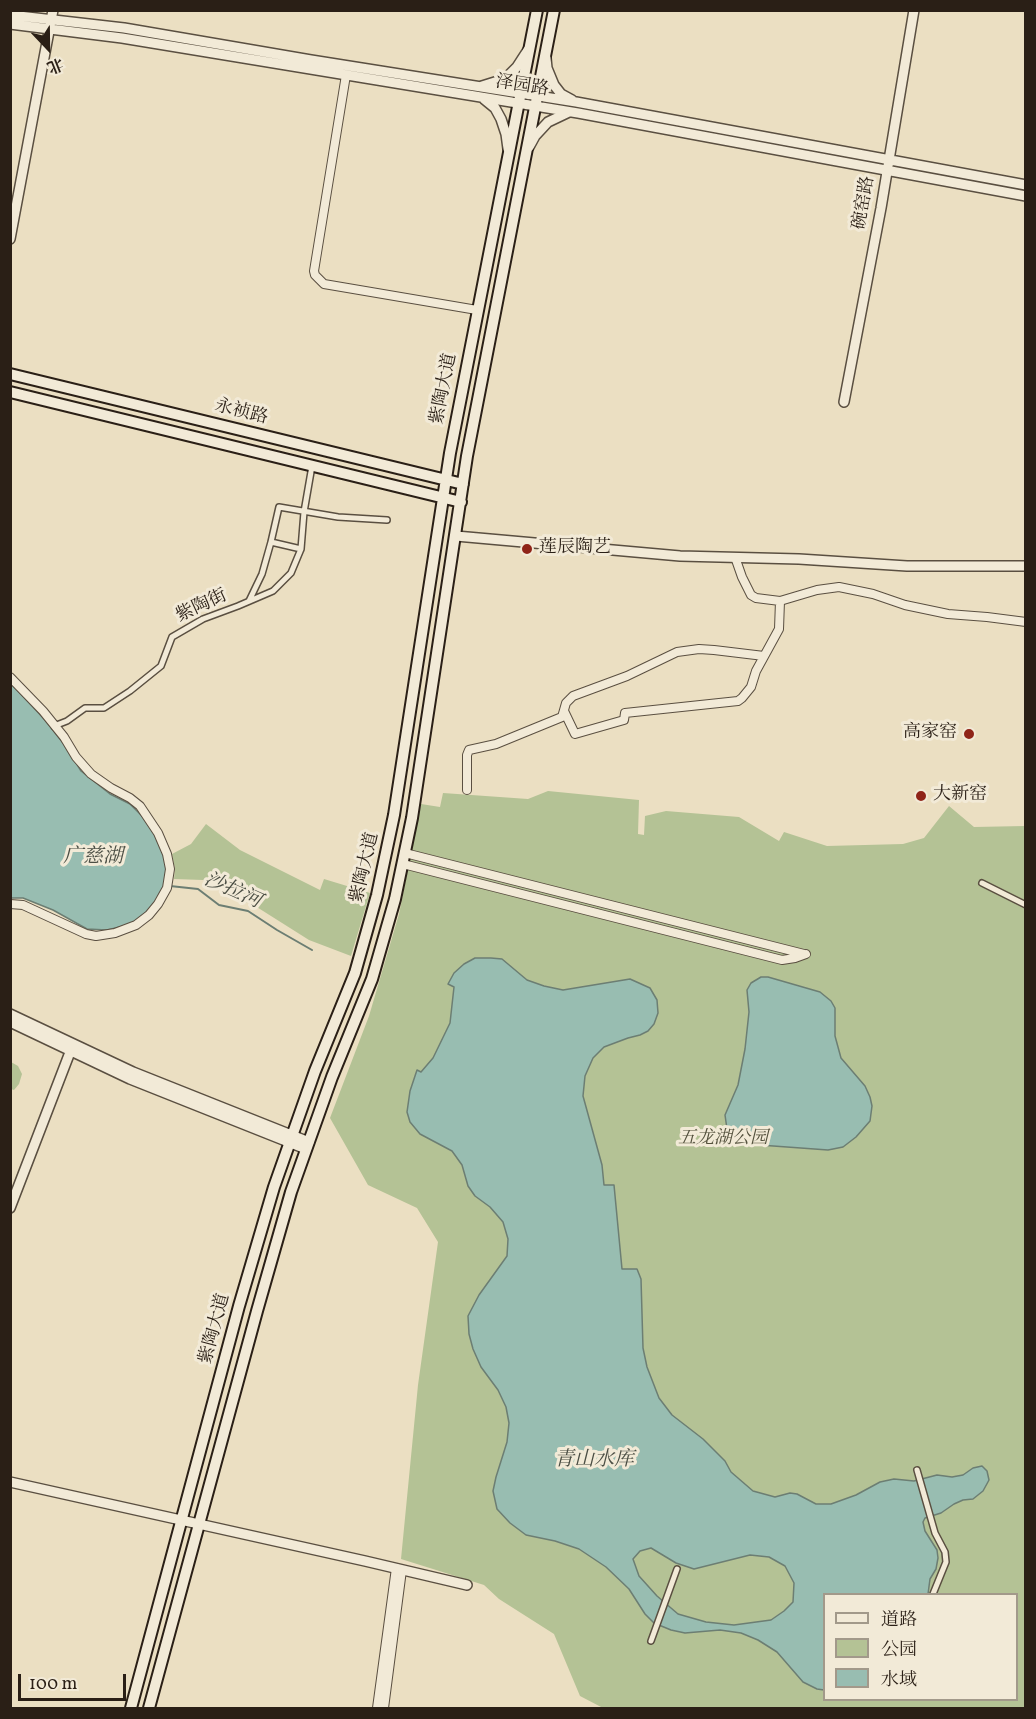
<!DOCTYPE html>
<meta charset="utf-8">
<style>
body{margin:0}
#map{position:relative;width:1036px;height:1719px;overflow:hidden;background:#ebdfc2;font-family:Vollkorn,"Noto Serif SC",serif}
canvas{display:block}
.frame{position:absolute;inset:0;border:12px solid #2a1f16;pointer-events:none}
.legend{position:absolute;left:823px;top:1593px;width:195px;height:108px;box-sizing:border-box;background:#f2ead7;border:2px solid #a2998a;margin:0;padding:8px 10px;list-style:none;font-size:18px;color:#2a1f16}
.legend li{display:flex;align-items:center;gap:12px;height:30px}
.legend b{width:30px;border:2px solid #a2998a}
.north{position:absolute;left:18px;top:18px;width:60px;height:60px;-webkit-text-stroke:4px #f2ead7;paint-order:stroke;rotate:158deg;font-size:16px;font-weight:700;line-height:24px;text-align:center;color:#2a1f16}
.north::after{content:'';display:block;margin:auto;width:21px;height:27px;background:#2a1f16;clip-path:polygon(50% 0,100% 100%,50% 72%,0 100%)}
.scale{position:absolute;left:18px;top:1674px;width:108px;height:27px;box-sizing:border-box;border:3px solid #2a1f16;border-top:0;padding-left:8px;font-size:18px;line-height:21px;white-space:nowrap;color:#2a1f16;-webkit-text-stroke:4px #f2ead7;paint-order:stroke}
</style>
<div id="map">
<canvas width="1036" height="1719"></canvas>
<div class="frame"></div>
<ul class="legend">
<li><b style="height:8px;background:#f2ead7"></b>道路</li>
<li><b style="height:16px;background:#b4c295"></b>公园</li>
<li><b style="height:16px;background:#98bdb1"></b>水域</li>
</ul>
<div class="north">北</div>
<div class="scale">100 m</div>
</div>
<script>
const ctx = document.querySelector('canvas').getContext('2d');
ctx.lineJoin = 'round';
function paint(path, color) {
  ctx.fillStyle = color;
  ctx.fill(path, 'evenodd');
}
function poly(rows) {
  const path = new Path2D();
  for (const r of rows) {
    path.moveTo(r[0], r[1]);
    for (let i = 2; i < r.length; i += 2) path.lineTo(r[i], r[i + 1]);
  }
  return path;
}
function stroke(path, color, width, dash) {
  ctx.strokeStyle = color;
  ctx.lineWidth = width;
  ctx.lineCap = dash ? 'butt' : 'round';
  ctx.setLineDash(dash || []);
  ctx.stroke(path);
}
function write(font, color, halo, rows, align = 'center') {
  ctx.font = font + ' Vollkorn,"Noto Serif SC",serif';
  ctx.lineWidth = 6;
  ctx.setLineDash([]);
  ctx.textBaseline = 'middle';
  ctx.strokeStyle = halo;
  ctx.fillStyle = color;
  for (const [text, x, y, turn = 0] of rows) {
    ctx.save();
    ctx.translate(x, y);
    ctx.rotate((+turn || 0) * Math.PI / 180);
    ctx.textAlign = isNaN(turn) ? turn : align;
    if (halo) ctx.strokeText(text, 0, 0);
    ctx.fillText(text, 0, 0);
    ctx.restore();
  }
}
const green = poly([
 [548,791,639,800,638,834,644,835,645,816,666,811,739,817,779,841,784,832,827,846,903,844,924,838,949,806,974,827,1025,826,1025,1708,603,1708,580,1696,554,1634,499,1599,484,1585,401,1559,418,1385,438,1242,417,1208,368,1185,330,1118,369,1016,399,914,421,804,440,807,443,793,528,799],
 [824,1594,1016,1594,1016,1700,824,1700],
 [206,824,240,850,320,890,324,879,370,893,351,956,309,940,252,904,231,898,214,886,203,880,174,879,175,869,172,854,191,844],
 [11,1062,18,1066,22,1074,19,1084,14,1090,11,1089]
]);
const water = poly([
 [10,682,45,720,67,748,81,771,110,794,130,804,146,820,162,845,170,878,153,909,132,924,107,930,87,929,53,910,23,898,11,898,10,682],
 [475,958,491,958,502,959,527,980,544,986,563,990,630,979,650,988,657,1000,658,1013,654,1024,648,1031,640,1035,628,1038,604,1047,593,1058,585,1076,583,1096,602,1165,604,1185,614,1185,622,1269,637,1269,641,1279,643,1348,647,1367,659,1398,672,1415,703,1439,725,1461,731,1472,753,1491,775,1497,790,1493,797,1494,816,1504,831,1504,856,1495,880,1482,894,1479,914,1481,937,1475,952,1477,963,1475,973,1468,982,1466,987,1471,989,1480,983,1491,973,1499,963,1500,954,1504,941,1513,925,1518,923,1522,925,1531,937,1550,938,1558,936,1569,930,1579,928,1594,824,1594,824,1690,817,1689,803,1682,777,1652,758,1640,741,1633,720,1630,685,1633,671,1630,654,1623,645,1614,629,1589,606,1567,579,1549,555,1541,526,1535,510,1523,497,1509,493,1491,496,1477,507,1442,509,1423,506,1407,498,1390,481,1367,473,1349,469,1334,468,1316,479,1295,507,1256,508,1239,503,1222,490,1207,475,1196,468,1186,462,1165,452,1151,420,1134,410,1122,407,1112,410,1091,417,1070,421,1072,433,1058,450,1023,454,987,448,984,454,973,464,964,475,958],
 [651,1548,676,1563,694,1569,750,1555,769,1557,785,1566,794,1583,793,1602,784,1611,771,1620,734,1625,706,1622,678,1614,657,1596,639,1576,633,1559,640,1551,651,1548],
 [761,977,768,977,820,992,831,1001,835,1008,835,1036,841,1058,865,1086,870,1097,872,1106,870,1121,856,1137,843,1147,828,1150,746,1144,733,1138,727,1129,725,1115,738,1085,745,1049,749,1012,747,990,751,983,761,977]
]);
const stream = poly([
 [170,886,198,889,219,905,248,911,277,930,312,950]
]);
const pedestrian = poly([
 [271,542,279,507,338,517,387,520],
 [249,601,262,574,271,542,301,549],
 [54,726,67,721,85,708,104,708,130,691,161,666,172,637,203,619,238,606,273,591,291,573,301,549,304,512,312,466],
 [982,883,1026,905],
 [917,1470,935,1533,945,1552,946,1562,933,1594],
 [651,1641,677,1569]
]);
const minor = poly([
 [346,75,314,271,315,275,324,284,477,310],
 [780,601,817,590,839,587,873,594,905,605,948,614,987,617,1026,622],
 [10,677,43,711,64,737,76,757,91,774,111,788,130,798,140,806,158,833,167,854,170,869,167,888,158,904,149,915,136,925,115,933,96,936,86,934,23,905,10,904],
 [564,711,575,734,624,720,625,713,738,701,742,698,751,687,756,671,779,629,780,601,756,598,751,595,742,577,735,557],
 [467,790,467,755,469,750,496,744,562,717,566,703,573,696,627,676,677,652,699,649,714,650,764,656],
 [405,853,804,954],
 [403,864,782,960,795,958,806,954],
 [377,1708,396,1568],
 [384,1708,402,1570]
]);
const tertiary = poly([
 [10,15,124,28,311,60,576,102,1026,185],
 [10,24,122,38,578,113,1026,196],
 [546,58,547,68,554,85,561,94,572,100],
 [482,86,498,81,508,76,517,67,528,50],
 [484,99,495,108,501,119,506,134,508,149],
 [529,147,535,136,548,122,569,112],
 [10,239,53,10],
 [844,402,881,208,914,10],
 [456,536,680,556,799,559,907,566,1026,566],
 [10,1014,133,1072,309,1142],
 [10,1022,130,1079,306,1149],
 [10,1208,72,1047],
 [10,1482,365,1561,467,1585]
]);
const secondary = poly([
 [10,374,463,484],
 [10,392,461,502],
 [131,1708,239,1306,274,1187,315,1071,355,973,377,895,394,815,450,453,537,10],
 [149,1708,257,1311,291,1192,332,1077,372,979,395,899,412,818,467,456,554,10]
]);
const markers = [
 [527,549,6,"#8f2418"],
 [969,734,6,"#8f2418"],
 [921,796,6,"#8f2418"]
];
const streetNames = [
 ["泽园路",522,87,9],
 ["碗窑路",865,203,-80],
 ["紫陶大道",445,389,-79],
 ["永祯路",241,413,14],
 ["紫陶街",202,607,-25],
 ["紫陶大道",366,868,-77],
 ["紫陶大道",216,1329,-75]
];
const poiNames = [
 ["莲辰陶艺",539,549],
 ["高家窑",957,734,"right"],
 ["大新窑",933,796]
];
const parkNames = [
 ["五龙湖公园",723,1140]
];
const waterNames = [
 ["广慈湖",93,858],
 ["沙拉河",232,892,24],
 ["青山水库",594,1461]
];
paint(green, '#b4c295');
paint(water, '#98bdb1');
stroke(water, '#6c7e73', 1.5);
stroke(stream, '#6c7e73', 2);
stroke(pedestrian, '#5a4f41', 8);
stroke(minor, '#5a4f41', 10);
stroke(tertiary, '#5a4f41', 12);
stroke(secondary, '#2a1f16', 14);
stroke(pedestrian, '#f2ead7', 5);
stroke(minor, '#f2ead7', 8);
stroke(tertiary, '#f2ead7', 9);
stroke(secondary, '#f2ead7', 10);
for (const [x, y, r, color] of markers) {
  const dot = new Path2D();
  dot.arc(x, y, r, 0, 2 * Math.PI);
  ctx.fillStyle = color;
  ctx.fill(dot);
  stroke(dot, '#f2ead7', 2);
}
write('18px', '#2a1f16', '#f2ead7', streetNames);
write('18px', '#2a1f16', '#f2ead7', poiNames, 'left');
write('italic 18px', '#53503c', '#f2ead7', parkNames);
write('italic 20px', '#4b4e44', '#f2ead7', waterNames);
</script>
